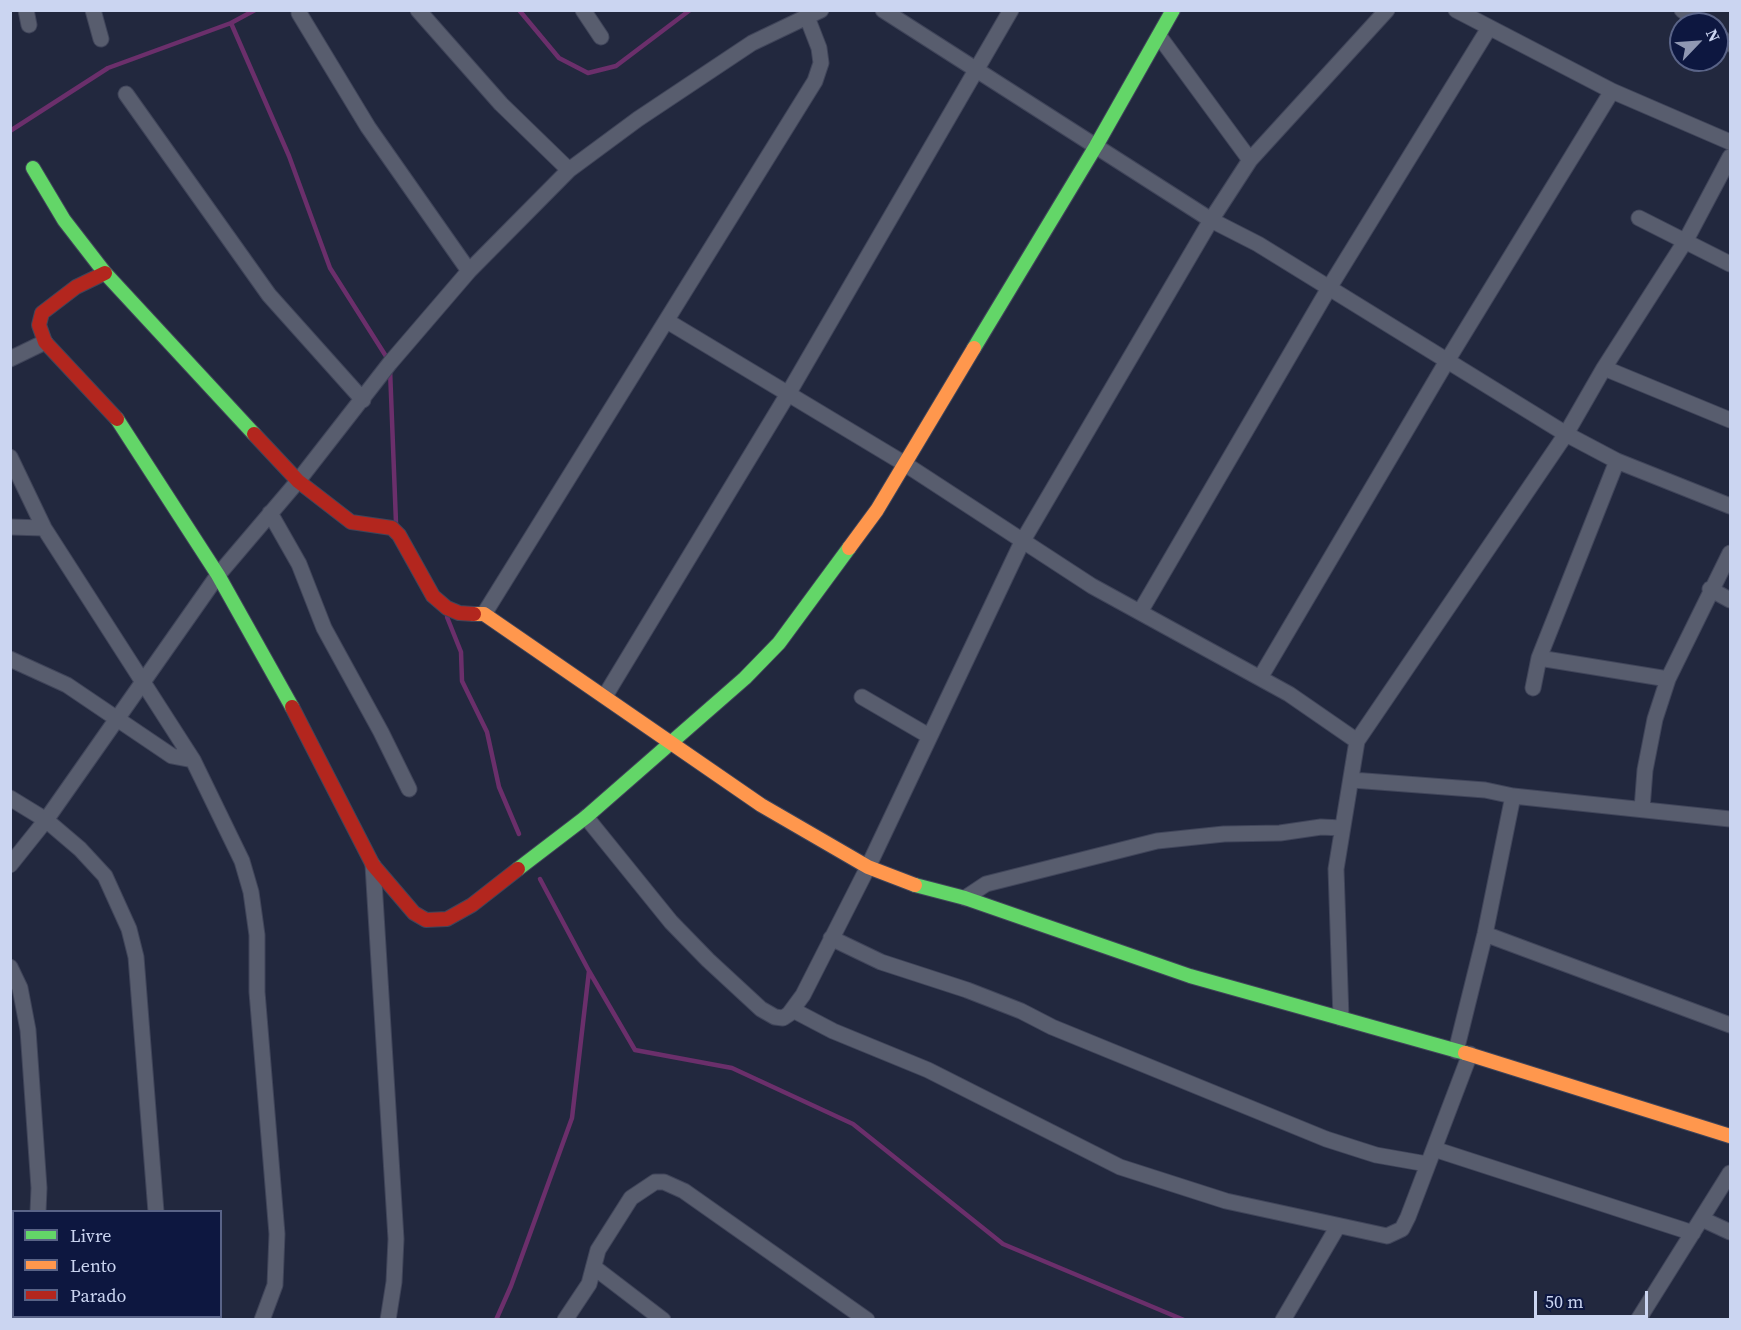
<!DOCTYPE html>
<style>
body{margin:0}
#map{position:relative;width:1741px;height:1330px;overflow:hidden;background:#22283e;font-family:"Source Serif 4",serif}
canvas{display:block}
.frame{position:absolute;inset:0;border:12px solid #cbd5f1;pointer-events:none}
.legend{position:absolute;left:12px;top:1210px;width:210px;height:108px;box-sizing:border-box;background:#0d1740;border:2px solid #596387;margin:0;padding:8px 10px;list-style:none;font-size:18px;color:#cbd5f1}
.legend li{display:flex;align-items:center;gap:12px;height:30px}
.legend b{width:30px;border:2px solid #596387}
.north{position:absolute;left:1669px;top:12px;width:60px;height:60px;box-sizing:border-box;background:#0d1740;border:2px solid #596387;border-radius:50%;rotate:65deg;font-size:16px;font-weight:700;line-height:24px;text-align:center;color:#cbd5f1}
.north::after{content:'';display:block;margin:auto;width:21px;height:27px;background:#9098b2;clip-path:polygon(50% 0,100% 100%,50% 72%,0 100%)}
.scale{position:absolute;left:1534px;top:1291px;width:114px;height:27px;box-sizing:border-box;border:3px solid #cbd5f1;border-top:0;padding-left:8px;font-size:18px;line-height:21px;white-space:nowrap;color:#cbd5f1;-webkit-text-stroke:4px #0d1740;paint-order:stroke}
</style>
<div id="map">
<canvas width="1741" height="1330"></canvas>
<div class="frame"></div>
<ul class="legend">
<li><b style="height:8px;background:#63d668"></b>Livre</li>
<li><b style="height:8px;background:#ff974d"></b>Lento</li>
<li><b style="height:8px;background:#b3261e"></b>Parado</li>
</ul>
<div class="north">N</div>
<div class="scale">50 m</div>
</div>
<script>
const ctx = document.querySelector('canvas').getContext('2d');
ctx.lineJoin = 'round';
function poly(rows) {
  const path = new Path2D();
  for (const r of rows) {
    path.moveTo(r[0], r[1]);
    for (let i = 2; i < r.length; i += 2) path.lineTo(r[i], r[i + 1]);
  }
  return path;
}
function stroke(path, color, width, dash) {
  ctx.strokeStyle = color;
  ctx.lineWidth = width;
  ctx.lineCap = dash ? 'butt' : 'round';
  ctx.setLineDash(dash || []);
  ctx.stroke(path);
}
const stream = poly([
 [255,10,231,23,289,156,330,268,389,361],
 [519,10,559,58,588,73,616,66,690,10],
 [10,131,108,68,231,23],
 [390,369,396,523],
 [447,617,461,652,462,681,487,732,499,787,519,834],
 [589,971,635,1050,732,1068,853,1124,1003,1244,1184,1320],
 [496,1320,511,1286,572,1118,589,971,540,879]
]);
const street = poly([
 [26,10,29,25],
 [93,10,101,39],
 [418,10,501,104,569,170],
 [583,10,601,37],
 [883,10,1211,220,1258,244,1566,434,1617,461,1730,506],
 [1456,10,1612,91,1730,142],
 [1682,10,1701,24],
 [299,13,368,127,469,271],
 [1717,35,1730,44],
 [1159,36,1250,160],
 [126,94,269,295,363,400],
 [1639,218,1730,264],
 [667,321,905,464,1092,586,1289,694,1357,741],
 [10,359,45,342],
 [1604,368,1730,420],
 [10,457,44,528,193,760,242,861,251,892,257,935,257,992,277,1234,275,1285,262,1320],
 [270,513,299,564,324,628,381,732,409,789],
 [10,527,44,528],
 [1710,589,1730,600],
 [1140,612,1329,288,1489,28],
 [484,614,815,81,821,63,819,48,807,17],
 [1539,658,1668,679],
 [10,659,67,685,172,756,193,760],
 [1260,678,1447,361,1612,91],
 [1533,688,1539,658,1617,461],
 [605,696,788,394,1011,10],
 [862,697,929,736],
 [1352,780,1485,790,1513,796,1730,819],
 [10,798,46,820,80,849,105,876,129,929,136,957,156,1212],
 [1642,809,1645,770,1655,719,1668,679,1730,553],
 [586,817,671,922,708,960,761,1009,775,1017,783,1018,789,1014,803,995,868,867,1022,542,1211,220,1250,160,1387,10],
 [10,865,46,820,218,575,298,481,390,363,469,271,569,170,638,119,752,43,821,10],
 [373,865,396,1239,394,1282,388,1320],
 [965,898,986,884,1157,841,1224,834,1280,833,1321,827,1342,828],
 [1485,934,1730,1025],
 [831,938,881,962,967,990,1021,1011,1052,1027,1326,1139,1376,1155,1427,1164],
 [10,967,20,988,28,1030,39,1188,38,1212],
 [793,1010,833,1031,928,1070,1120,1167,1226,1201,1387,1236,1402,1229,1408,1217,1470,1054],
 [1341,1018,1336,869,1357,741,1566,434,1604,368,1686,240,1730,157],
 [1456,1051,1485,934,1513,796],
 [1434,1149,1693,1233],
 [1702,1219,1730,1232],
 [10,1266,14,1262],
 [595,1268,663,1320],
 [119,1320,121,1316],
 [565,1320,589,1284,598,1250,631,1198,655,1182,664,1182,684,1191,867,1320],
 [1283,1320,1338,1226],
 [1638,1320,1730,1173]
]);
const fast = poly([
 [33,168,64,220,105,273,254,434],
 [974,348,1096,146,1173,10],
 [117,419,218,575,292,707],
 [518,869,586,817,745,678,779,643,849,548],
 [915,885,965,898,1190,976,1465,1053]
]);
const slow = poly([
 [849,548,877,510,974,348],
 [474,614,484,614,761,805,868,867,915,885],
 [1465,1053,1730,1136]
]);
const jam = poly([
 [105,273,76,287,42,313,39,325,45,342,117,419],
 [254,434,298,481,351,522,392,528,399,535,433,596,447,608,459,613,474,614],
 [292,707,373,865,414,913,426,920,447,919,472,905,518,869]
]);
stroke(stream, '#6b2f6b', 4.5);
stroke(street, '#40455a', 17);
stroke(fast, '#40455a', 16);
stroke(slow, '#40455a', 16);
stroke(jam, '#40455a', 16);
stroke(street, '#585d6e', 15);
stroke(fast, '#63d668', 14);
stroke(slow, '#ff974d', 14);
stroke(jam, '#b3261e', 14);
</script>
